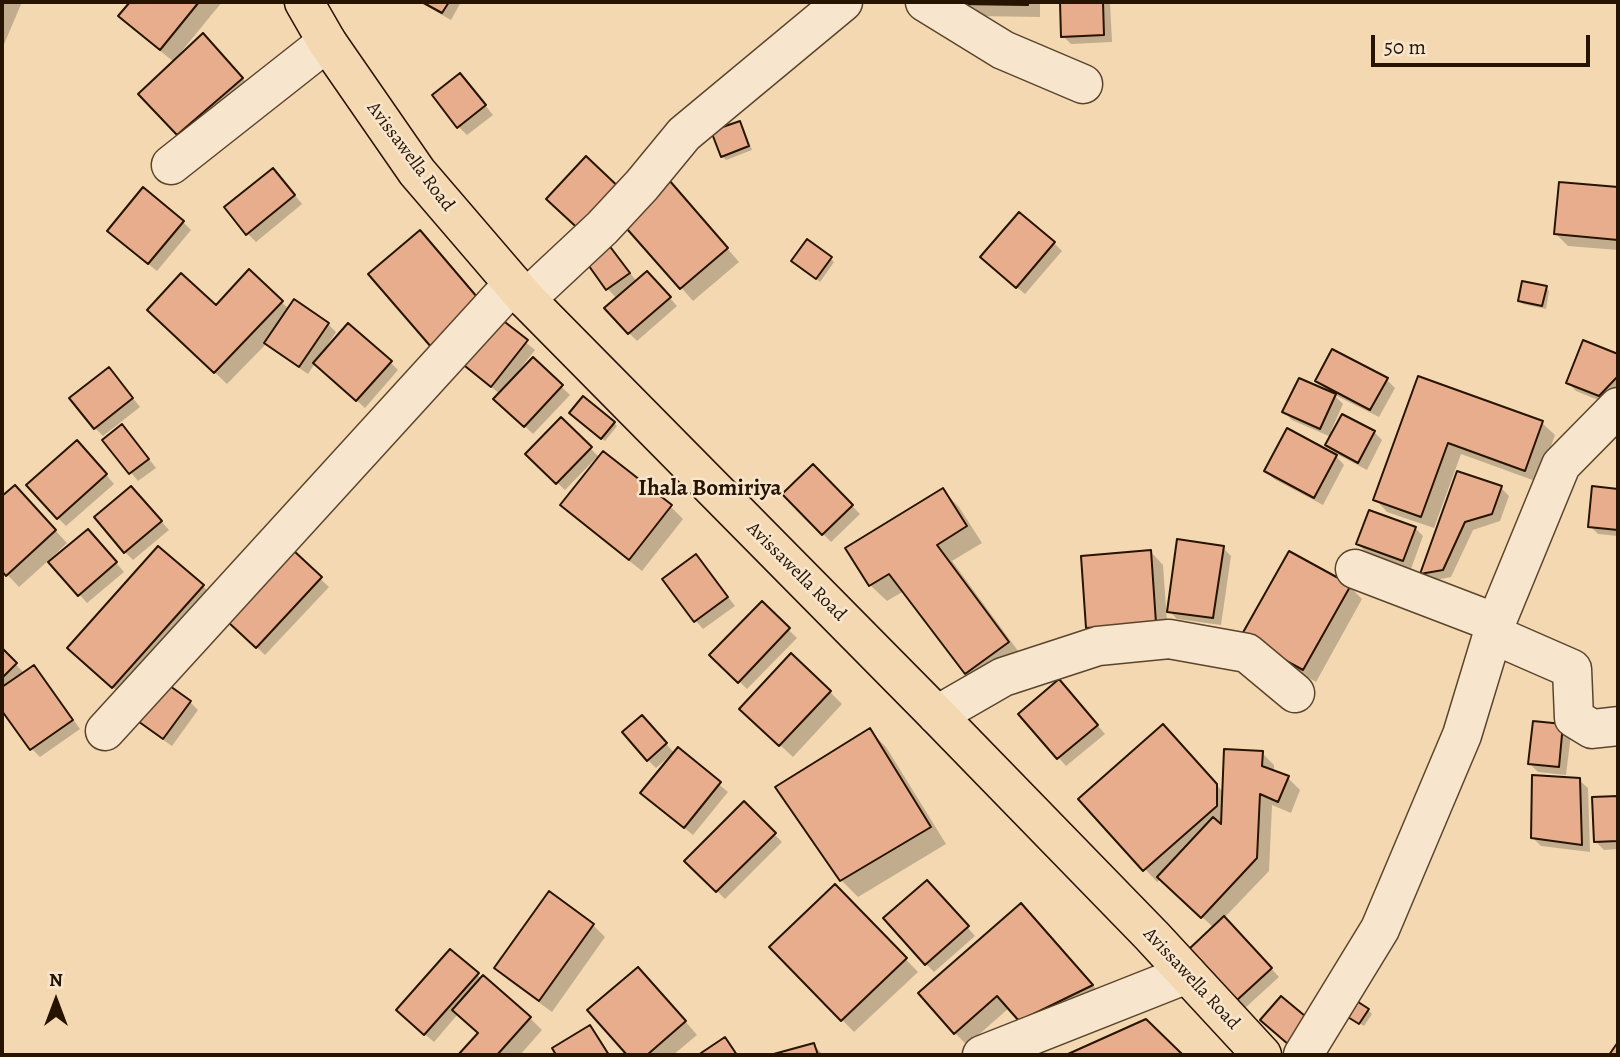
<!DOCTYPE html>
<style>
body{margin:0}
#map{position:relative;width:1620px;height:1057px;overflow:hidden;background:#f3d8b2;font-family:Alegreya,serif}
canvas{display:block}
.frame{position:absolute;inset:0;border:4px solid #271400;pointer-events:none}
.north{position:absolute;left:21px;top:966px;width:70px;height:70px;-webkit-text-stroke:5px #f7e6cd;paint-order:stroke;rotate:0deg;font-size:19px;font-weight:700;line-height:28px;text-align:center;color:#271400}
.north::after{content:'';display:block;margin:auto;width:24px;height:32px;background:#271400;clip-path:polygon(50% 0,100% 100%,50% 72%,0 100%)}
.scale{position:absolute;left:1371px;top:35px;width:219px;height:32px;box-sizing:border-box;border:4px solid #271400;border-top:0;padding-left:9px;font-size:21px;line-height:24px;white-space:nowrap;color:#271400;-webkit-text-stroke:5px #f7e6cd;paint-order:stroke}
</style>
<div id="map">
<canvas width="1620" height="1057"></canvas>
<div class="frame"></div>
<div class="north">N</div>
<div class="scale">50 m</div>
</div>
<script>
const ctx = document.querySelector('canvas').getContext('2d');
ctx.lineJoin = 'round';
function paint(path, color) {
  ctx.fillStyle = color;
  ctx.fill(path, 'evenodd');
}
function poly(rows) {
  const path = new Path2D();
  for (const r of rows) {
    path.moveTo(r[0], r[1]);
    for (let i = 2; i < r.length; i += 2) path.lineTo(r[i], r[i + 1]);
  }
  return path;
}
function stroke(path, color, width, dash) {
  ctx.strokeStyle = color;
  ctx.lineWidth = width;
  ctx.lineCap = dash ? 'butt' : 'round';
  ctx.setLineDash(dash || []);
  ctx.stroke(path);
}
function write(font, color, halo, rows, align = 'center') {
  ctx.font = font + ' Alegreya,serif';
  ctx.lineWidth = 5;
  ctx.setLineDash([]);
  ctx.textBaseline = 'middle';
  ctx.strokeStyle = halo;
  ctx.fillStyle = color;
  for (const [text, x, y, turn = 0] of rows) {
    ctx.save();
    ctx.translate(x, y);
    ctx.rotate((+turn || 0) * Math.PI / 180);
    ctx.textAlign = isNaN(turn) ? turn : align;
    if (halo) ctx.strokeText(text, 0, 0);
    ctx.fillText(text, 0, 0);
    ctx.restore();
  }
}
const shadow = poly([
 [2,2,22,2,2,49],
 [132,2,222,2,177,57,178,59,216,48,254,91,190,146,178,134,174,62,133,29,121,16],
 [419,2,461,2,451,20],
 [961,2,1040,2,1040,17,973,16],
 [1062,2,1110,2,1112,42,1071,44,1063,36],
 [468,84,493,115,467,135,459,127],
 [740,123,743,126,752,150,726,160,722,156],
 [281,178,302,204,256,242,248,234],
 [1560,184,1618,189,1618,250,1568,246,1556,234],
 [681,195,739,262,693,301,623,221],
 [183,222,191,230,157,271,117,239],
 [1054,243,1062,251,1025,294,990,265],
 [610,246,637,282,655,281,677,306,637,341,629,333,617,299,608,289,586,259],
 [831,259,834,262,820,282,797,264],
 [249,272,289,309,328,324,336,332,326,347,328,348,390,362,398,370,365,408,315,363,308,374,274,351,267,343,227,384,162,322,216,307],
 [1546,288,1549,291,1546,309,1523,304,1520,301],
 [492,315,535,350,516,374,518,376,533,360,570,395,533,434,496,399,500,394,465,366],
 [1584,342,1618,356,1618,392,1608,404,1576,391,1568,383],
 [117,378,140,407,103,436,95,428],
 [1419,378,1542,423,1555,435,1538,482,1461,454,1434,528,1387,512,1375,499],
 [1386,379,1395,388,1379,417,1333,394,1343,404,1331,431,1334,432,1374,432,1382,440,1367,470,1335,453,1327,445,1331,437,1292,420,1284,412,1330,394,1318,381],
 [575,417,614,423,617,426,605,441],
 [561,419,600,458,604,454,671,507,683,519,642,571,575,518,562,505,598,460,596,458,565,490,527,454],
 [130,435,156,468,138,481,104,440],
 [85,450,114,484,66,526,58,518],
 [1336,456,1344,465,1323,505,1274,479,1266,471],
 [813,466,860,514,831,542,784,494],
 [1458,473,1501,488,1509,496,1500,521,1473,530,1451,577,1430,581,1422,574],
 [15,487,67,543,49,560,51,562,96,539,124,572,87,603,49,560,19,587,2,569,2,499],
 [1594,488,1618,491,1618,536,1598,534,1590,526],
 [943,491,959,507,982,543,952,561,1024,659,982,689,966,673,904,591,887,601,870,585],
 [139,496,169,530,133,560,125,552],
 [1415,528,1423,536,1411,569,1366,552,1358,544],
 [1223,548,1231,556,1221,625,1177,619,1169,611],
 [1151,552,1163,565,1168,635,1100,640,1088,628],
 [294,554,329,587,265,655,230,622],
 [696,557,704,565,735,606,703,629,695,620],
 [203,586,215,599,126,699,82,660],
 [1350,587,1362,599,1316,682,1256,648],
 [762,604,797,638,747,689,712,655],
 [2,650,24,673,33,667,42,675,80,729,40,757,32,749,2,708],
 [1067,690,1105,734,1066,766,1020,714],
 [830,692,842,704,793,757,754,721],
 [190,702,198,710,172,746,138,722],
 [1534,723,1571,734,1566,775,1538,772,1530,764],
 [650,725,675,754,678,750,728,792,693,835,651,801,674,755,672,754,656,768,648,760],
 [870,731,886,747,946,844,858,897,841,880,777,788],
 [1175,739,1224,793,1262,753,1274,765,1274,772,1288,778,1300,790,1291,813,1272,805,1269,871,1224,918,1279,977,1245,1008,1191,950,1214,928,1161,879,1157,882,1081,799],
 [1579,780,1588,788,1590,852,1541,846,1532,837],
 [1618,797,1618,849,1604,850,1595,841,1593,798],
 [744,804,782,842,725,899,687,861],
 [835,886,918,972,854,1032,771,947],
 [935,890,975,936,934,972,926,964],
 [1034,918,1104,998,1033,1033,1009,1008,967,1045,955,1033],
 [593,925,605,937,552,1012,508,980,496,968],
 [477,975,530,1018,542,1030,520,1055,461,1055,480,1034,458,1014,434,1042,406,1018],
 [651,981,697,1035,673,1055,629,1055,590,1010],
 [1368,1010,1372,1014,1364,1026,1348,1017],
 [1146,1021,1181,1055,1070,1055],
 [590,1027,598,1036,610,1055,558,1055,555,1049],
 [814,1045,823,1055,777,1055]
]);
const building = poly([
 [130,2,199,2,160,50,118,16,130,2],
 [422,2,449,2,442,13,422,2],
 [959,2,1028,2,1028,5,959,4,959,2],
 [1060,2,1103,2,1104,35,1061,37,1060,2],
 [203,33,243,78,177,135,138,94,203,33],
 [460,73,486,105,457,128,432,95,460,73],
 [740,121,749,146,721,157,711,131,740,121],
 [586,156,625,193,585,235,546,199,586,156],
 [273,168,295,195,246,235,224,207,273,168],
 [669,180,728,248,680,289,620,221,669,180],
 [1559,182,1618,187,1618,240,1554,234,1559,182],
 [143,187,184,221,148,264,107,231,143,187],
 [1019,212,1055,242,1016,288,980,257,1019,212],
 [420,230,483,304,432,348,368,274,420,230],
 [602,236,630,273,606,290,584,259,602,236],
 [807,239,832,257,816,279,791,261,807,239],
 [249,269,283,301,214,373,147,310,181,273,216,305,249,269],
 [647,271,671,297,628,334,604,308,647,271],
 [1522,281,1547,286,1542,306,1518,301,1522,281],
 [294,299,329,323,299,367,264,343,294,299],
 [492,312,528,340,491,387,455,358,492,312],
 [348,323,392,361,356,401,313,363,348,323],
 [1583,340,1618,354,1618,376,1599,396,1566,383,1583,340],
 [1332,349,1388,378,1370,410,1315,381,1332,349],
 [533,357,563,385,524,427,493,399,533,357],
 [109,367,133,398,94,429,69,398,109,367],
 [1418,376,1543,421,1525,471,1448,443,1421,517,1373,500,1418,376],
 [1299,378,1336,394,1320,429,1282,412,1299,378],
 [583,396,615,422,601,439,569,413,583,396],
 [1342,414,1375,431,1358,463,1325,445,1342,414],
 [561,417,592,447,556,484,525,454,561,417],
 [122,424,149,459,129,474,102,440,122,424],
 [1287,428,1337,455,1314,498,1264,471,1287,428],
 [77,440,107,474,57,519,26,485,77,440],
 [603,451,672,505,629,560,560,505,603,451],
 [813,464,853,505,822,535,782,494,813,464],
 [1457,471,1502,486,1492,514,1465,522,1443,570,1420,574,1457,471],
 [15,485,56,530,6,576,2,571,2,496,15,485],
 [131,486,162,521,124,553,94,517,131,486],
 [1592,486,1618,489,1618,530,1588,527,1592,486],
 [943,488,967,526,937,545,1009,642,965,674,889,574,869,586,845,548,943,488],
 [1369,510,1416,527,1403,561,1356,544,1369,510],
 [88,529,117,562,78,596,48,562,88,529],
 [1177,539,1224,546,1213,618,1167,612,1177,539],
 [158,546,204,585,112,688,67,648,158,546],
 [1151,550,1156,623,1086,628,1081,556,1151,550],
 [294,551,322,577,256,648,228,622,294,551],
 [1289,551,1351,585,1303,670,1241,636,1289,551],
 [696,554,728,597,694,622,662,579,696,554],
 [762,601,790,628,738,683,709,655,762,601],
 [2,648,17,663,2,678,2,648],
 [791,653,831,691,779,746,739,709,791,653],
 [34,665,73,720,30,750,2,711,2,687,34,665],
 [156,676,191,701,163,739,128,714,156,676],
 [1059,679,1098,725,1057,759,1018,714,1059,679],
 [642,715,667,743,647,761,622,732,642,715],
 [1533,721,1563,724,1559,767,1528,764,1533,721],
 [1163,724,1217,784,1217,806,1143,871,1078,799,1163,724],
 [870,728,931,827,840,881,775,787,870,728],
 [678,747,721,782,684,828,640,793,678,747],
 [1224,749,1263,751,1262,766,1289,776,1278,802,1260,794,1257,858,1201,918,1157,877,1213,817,1221,824,1224,749],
 [1532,775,1580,778,1582,845,1531,838,1532,775],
 [1618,796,1618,841,1594,842,1592,797,1618,796],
 [744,801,776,833,716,892,684,861,744,801],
 [927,880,969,926,925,965,883,918,927,880],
 [835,884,907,958,841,1021,769,947,835,884],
 [549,891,594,924,539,1001,494,968,549,891],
 [1021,903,1093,985,1019,1021,997,996,954,1034,918,993,1021,903],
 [1224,916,1272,968,1236,1001,1188,950,1224,916],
 [450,949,479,973,424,1035,396,1010,450,949],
 [638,967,686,1021,647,1055,627,1055,587,1010,638,967],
 [483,975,531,1017,497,1055,458,1055,478,1033,452,1010,483,975],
 [1281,996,1317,1026,1296,1051,1260,1020,1281,996],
 [1352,998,1369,1009,1359,1024,1343,1014,1352,998],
 [1146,1019,1183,1055,1068,1054,1146,1019],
 [590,1025,609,1055,556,1055,552,1048,590,1025],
 [725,1037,737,1055,698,1055,725,1037],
 [1618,1042,1618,1055,1609,1055,1618,1042],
 [814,1043,818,1055,770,1055,814,1043]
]);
const minor = poly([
 [925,2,1003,50,1083,84],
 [171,165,327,42],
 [526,299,602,228,642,185,684,134,843,2],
 [1355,569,1496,623],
 [1492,634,1572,669,1574,718,1592,729,1618,726],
 [937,715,1003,677,1098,646,1169,639,1247,653,1295,693],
 [105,731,513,284],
 [982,1055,1187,974],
 [1303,1055,1380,929,1462,735,1496,623,1561,465,1618,407]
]);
const major = poly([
 [304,2,327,42,417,172,526,299,937,715,1152,936,1262,1055]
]);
const streetNames = [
 ["Avissawella Road",410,157,53],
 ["Avissawella Road",796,572,45],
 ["Avissawella Road",1191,979,47]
];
const quarterNames = [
 ["Ihala Bomiriya",710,489]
];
paint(shadow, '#0003');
paint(building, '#e8ad8d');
stroke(building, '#271400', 2);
stroke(minor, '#5a452c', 41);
stroke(major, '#271400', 41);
stroke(minor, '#f7e6cd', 38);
stroke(major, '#f3d8b2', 38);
write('19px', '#271400', '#f7e6cd', streetNames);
write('bold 23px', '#271400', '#f7e6cd', quarterNames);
</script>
